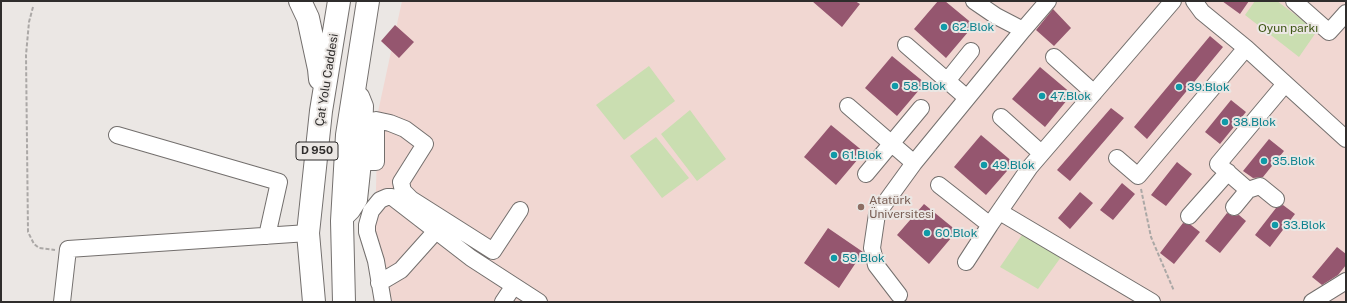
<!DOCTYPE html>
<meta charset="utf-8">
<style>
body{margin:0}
#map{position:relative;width:1347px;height:303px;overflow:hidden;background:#ebe7e4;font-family:"Public Sans",sans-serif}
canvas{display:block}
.frame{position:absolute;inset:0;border:2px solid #2f2d2c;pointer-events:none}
</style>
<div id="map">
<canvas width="1347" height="303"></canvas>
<div class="frame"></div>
</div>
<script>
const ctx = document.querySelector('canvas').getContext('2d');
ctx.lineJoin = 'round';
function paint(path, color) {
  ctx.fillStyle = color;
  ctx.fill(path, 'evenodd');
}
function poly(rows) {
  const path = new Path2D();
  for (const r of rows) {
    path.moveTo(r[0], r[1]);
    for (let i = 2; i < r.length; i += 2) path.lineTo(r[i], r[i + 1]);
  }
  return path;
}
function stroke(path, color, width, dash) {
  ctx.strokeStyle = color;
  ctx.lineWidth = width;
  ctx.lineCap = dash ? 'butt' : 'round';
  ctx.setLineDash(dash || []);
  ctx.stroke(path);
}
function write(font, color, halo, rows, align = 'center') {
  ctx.font = font + ' "Public Sans",sans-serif';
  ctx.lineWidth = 4;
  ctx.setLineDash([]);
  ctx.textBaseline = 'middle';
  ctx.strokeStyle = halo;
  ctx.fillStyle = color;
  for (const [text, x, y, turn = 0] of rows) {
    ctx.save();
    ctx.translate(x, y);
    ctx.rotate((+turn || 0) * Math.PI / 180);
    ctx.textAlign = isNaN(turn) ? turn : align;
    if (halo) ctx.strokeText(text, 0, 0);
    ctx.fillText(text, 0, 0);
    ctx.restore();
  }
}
const education = poly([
 [402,1,1346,1,1346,302,373,302,378,112]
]);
const green = poly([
 [1255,1,1277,1,1317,31,1299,57,1245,15],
 [649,66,675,101,624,140,596,105],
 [690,110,726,159,697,181,661,134],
 [656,137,689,178,662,198,630,156],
 [1024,232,1061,257,1038,289,1000,267]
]);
const building = poly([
 [812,1,855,1,860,4,842,27],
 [938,1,945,1,974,25,946,58,914,29],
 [1222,1,1249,1,1240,14],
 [1053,9,1071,28,1054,46,1036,30],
 [395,25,414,42,399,58,381,41],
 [1210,36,1223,47,1147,139,1134,127],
 [892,56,925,83,897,116,865,88],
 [1040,67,1072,94,1045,127,1012,99],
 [1231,100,1246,112,1220,144,1205,132],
 [1111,108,1124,118,1070,181,1057,170],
 [831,125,864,152,836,185,804,157],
 [981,135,1014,163,986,195,954,167],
 [1269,139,1284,151,1263,177,1253,178,1243,171],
 [1177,162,1192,174,1166,206,1151,195],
 [1122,183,1135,194,1113,220,1100,210],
 [1080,192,1093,203,1070,229,1058,218],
 [924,204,957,231,929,264,897,235],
 [1283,205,1295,214,1270,247,1255,235,1276,208],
 [1227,213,1233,216,1239,215,1246,221,1220,253,1205,241],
 [1183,223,1191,225,1200,232,1174,264,1160,253],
 [828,228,863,252,839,288,804,263],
 [1337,247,1346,254,1346,265,1338,275,1322,285,1312,277]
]);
const path = poly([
 [33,7,29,22,26,55,28,232,34,244,39,248,55,250],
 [1141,189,1151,237,1174,291]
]);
const minor = poly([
 [974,1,996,16,1023,30,1048,1],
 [1194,1,1202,12,1246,48,1346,139],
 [1294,1,1329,32,1346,13],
 [906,45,967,98],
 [1054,57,1094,93],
 [947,81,971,51],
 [848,106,914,163],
 [1001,117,1041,153],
 [117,135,279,182,267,236],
 [1117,158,1138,176,1246,48],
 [363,162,376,162,376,120,390,123,405,129,425,144,401,182,403,191,411,199,493,251,520,210],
 [866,174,921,108],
 [939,185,990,225,1030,167,1173,1],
 [1276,199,1260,186,1248,190,1218,164,1285,84],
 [1234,207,1248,190],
 [1000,212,1152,302],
 [1189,216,1228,172],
 [342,221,352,211,359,200,363,162,365,106,361,96,354,90],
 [966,262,990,225],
 [379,283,401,270,435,232],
 [899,295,876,265,872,248,877,214,914,163,1023,30],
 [62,302,68,249,308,233],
 [383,302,376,261,367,232,367,225,371,211,380,200,387,197,392,197,471,258,539,302],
 [503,302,513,287],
 [1312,302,1346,281]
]);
const highway = poly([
 [300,1,308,18,319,69,320,79],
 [314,302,308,233,321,111,339,1],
 [344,302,342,221,347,135,368,1]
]);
const markers = [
 [944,27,4,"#0f9aa8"],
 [895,86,4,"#0f9aa8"],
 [1179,87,4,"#0f9aa8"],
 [1042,96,4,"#0f9aa8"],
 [1225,122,4,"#0f9aa8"],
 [834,155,4,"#0f9aa8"],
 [1264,161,4,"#0f9aa8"],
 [984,165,4,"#0f9aa8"],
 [861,207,4,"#8d6e63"],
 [1275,225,4,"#0f9aa8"],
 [927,233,4,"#0f9aa8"],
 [834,258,4,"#0f9aa8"]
];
const shields = [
 [317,151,42]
];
const shieldNames = [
 ["D 950",317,151]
];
const cultureNames = [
 ["62.Blok",952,27],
 ["58.Blok",903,86],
 ["39.Blok",1187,87],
 ["47.Blok",1050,96],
 ["38.Blok",1233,122],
 ["61.Blok",842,155],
 ["35.Blok",1272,161],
 ["49.Blok",992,165],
 ["33.Blok",1283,225],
 ["60.Blok",935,233],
 ["59.Blok",842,258]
];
const parkNames = [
 ["Oyun parkı",1288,28]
];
const streetNames = [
 ["Çat Yolu Caddesi",327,80,-81]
];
const educationNames = [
 ["Atatürk",869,200],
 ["Üniversitesi",869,214]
];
paint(education, '#f1d7d2');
paint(green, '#cadeb1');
paint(building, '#95566f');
stroke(minor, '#736f6d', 18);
stroke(highway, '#736f6d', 24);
stroke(path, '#aba8a6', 2, [4, 2]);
stroke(minor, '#fff', 16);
stroke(highway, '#fff', 22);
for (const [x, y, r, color] of markers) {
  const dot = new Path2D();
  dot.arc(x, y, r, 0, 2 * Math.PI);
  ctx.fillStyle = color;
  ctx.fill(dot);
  stroke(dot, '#ebe7e4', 1.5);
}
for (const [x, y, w] of shields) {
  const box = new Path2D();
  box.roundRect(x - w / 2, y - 9, w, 18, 3);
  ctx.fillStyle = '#ebe7e4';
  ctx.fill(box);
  stroke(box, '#2f2d2c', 1);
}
write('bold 11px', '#2f2d2c', null, shieldNames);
write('12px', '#0d838f', '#ebe7e4', cultureNames, 'left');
write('12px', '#3e5614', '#ebe7e4', parkNames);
write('12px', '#2f2d2c', '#ebe7e4', streetNames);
write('12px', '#785e54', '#ebe7e4', educationNames, 'left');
</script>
